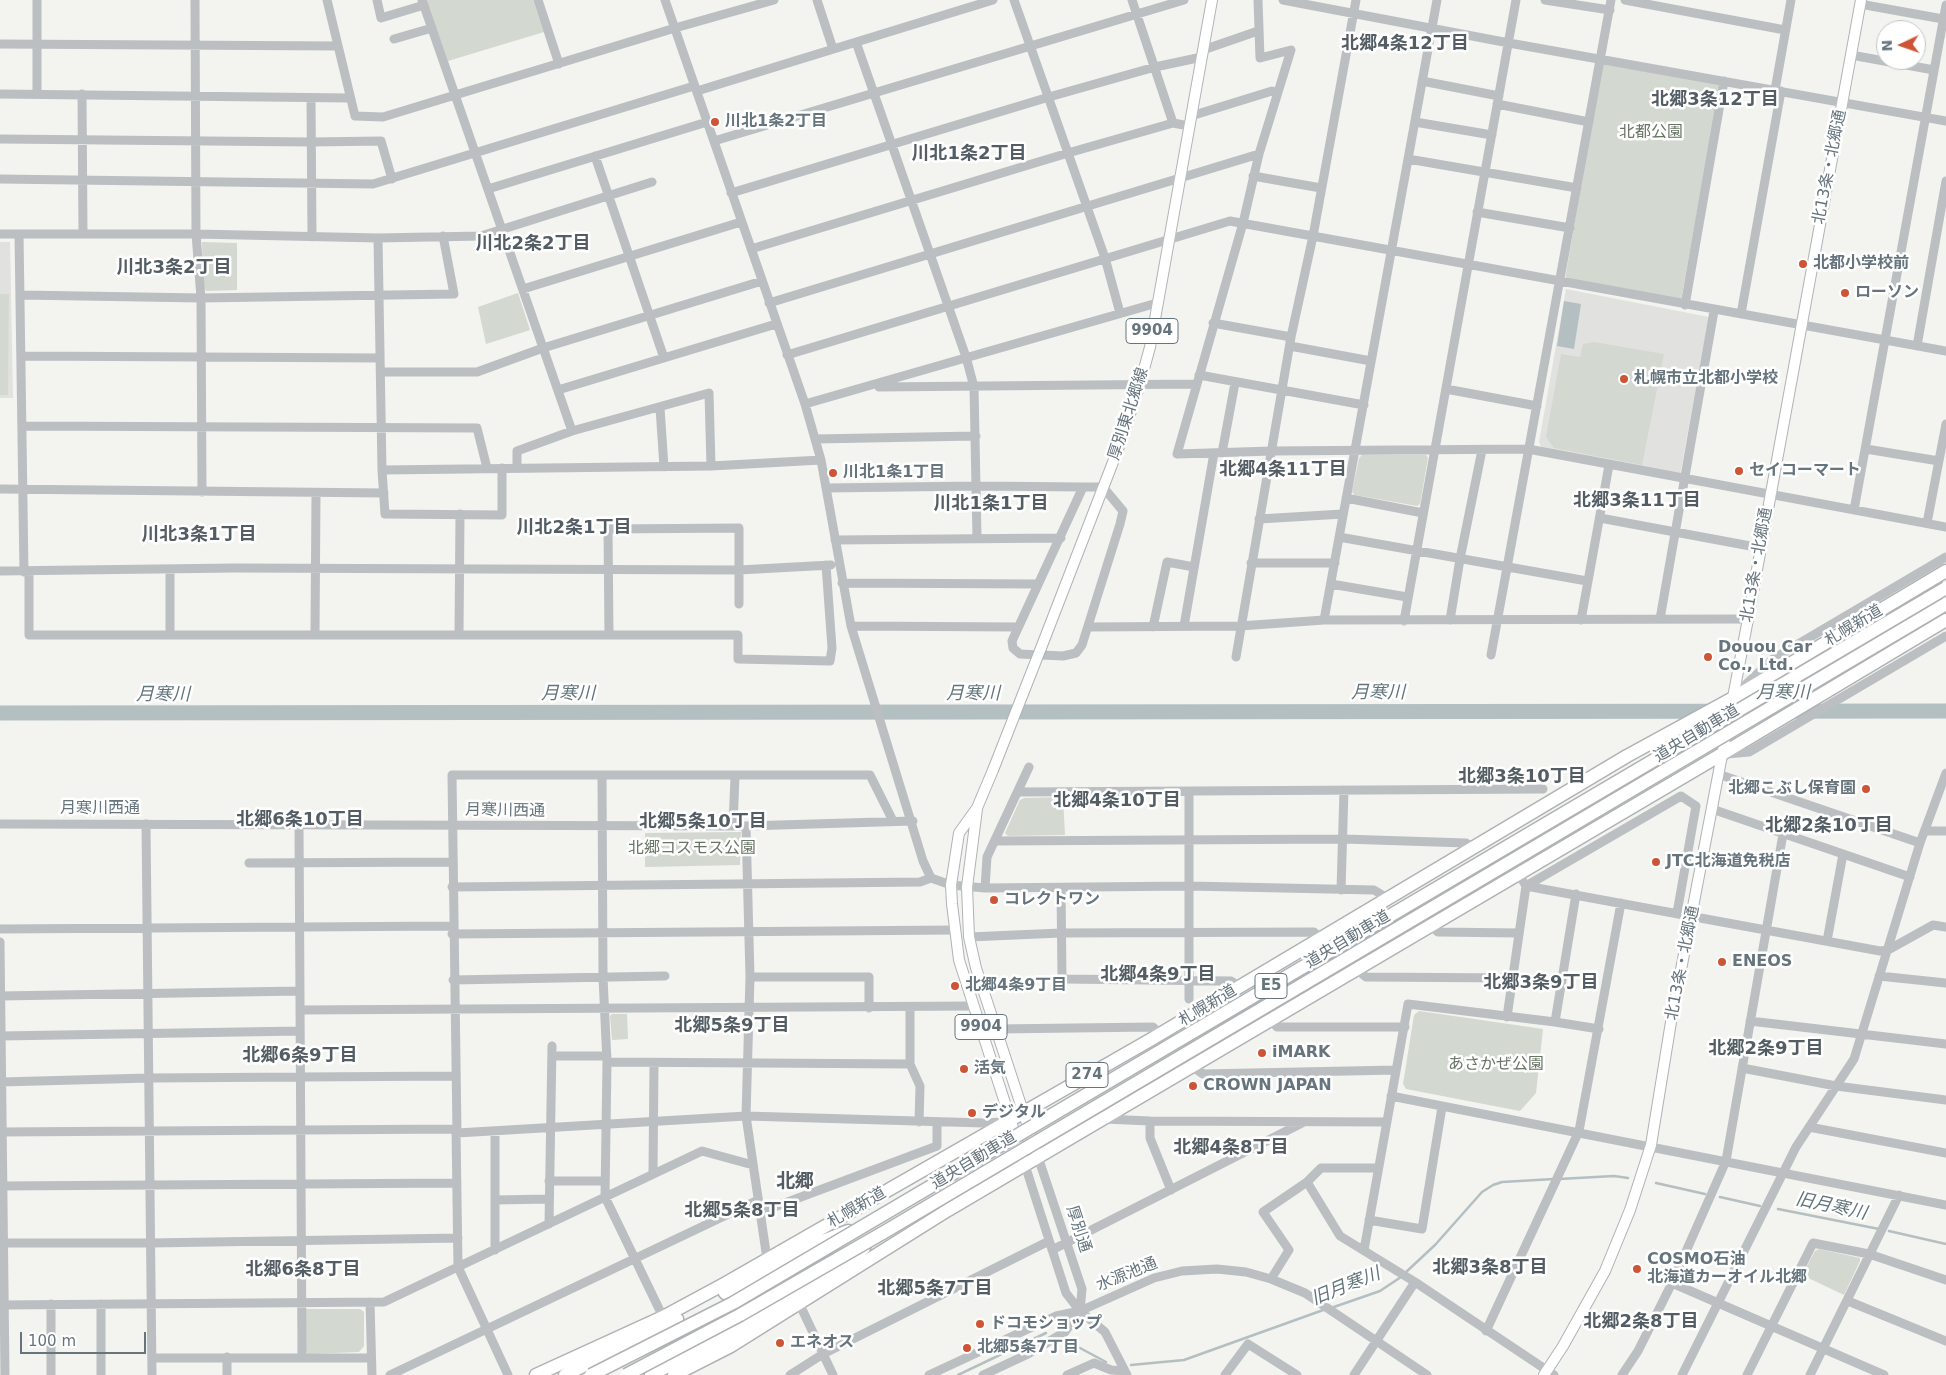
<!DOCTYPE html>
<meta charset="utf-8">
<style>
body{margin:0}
#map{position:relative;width:1946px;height:1375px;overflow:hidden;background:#f3f3f0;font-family:"DejaVu Sans",sans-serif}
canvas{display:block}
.north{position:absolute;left:1876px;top:20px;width:50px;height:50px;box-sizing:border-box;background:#fff;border:1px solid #c2c7cb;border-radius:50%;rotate:267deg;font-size:14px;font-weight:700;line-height:20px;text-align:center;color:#66747d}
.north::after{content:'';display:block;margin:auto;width:18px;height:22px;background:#cd5536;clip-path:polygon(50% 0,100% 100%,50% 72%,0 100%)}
.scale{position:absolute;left:20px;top:1332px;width:126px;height:22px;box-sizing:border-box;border:2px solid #66747d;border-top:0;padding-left:6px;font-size:15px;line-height:18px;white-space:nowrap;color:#66747d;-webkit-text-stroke:4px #fff;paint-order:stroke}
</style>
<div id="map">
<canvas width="1946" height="1375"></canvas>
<div class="north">N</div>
<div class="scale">100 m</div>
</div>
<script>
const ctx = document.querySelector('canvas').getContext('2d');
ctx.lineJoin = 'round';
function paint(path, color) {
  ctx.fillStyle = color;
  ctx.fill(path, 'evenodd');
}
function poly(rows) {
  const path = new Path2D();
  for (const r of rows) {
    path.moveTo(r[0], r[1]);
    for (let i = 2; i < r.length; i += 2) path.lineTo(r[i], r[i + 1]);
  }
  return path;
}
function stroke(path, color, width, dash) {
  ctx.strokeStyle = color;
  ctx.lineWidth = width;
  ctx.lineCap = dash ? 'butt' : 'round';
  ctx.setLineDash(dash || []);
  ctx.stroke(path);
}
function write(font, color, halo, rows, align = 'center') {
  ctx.font = font + ' "DejaVu Sans","Noto Sans JP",sans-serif';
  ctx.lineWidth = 5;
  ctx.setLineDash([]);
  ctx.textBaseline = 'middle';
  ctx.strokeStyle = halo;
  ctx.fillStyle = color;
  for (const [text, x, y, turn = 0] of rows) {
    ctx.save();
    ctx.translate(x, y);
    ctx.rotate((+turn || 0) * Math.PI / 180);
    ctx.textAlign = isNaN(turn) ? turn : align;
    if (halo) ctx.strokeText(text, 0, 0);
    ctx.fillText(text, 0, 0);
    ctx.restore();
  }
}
const built = poly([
 [0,242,10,242,13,398,0,398],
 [1566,289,1709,317,1680,475,1542,449,1539,442]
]);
const green = poly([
 [426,0,533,0,544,32,448,61],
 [1602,64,1720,84,1681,300,1565,279],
 [202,242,237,243,237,290,206,291,203,285],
 [518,293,530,330,486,344,478,307],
 [0,294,9,294,8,395,0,395],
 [1594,342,1664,354,1642,465,1554,448,1546,437,1561,354,1580,357,1583,344],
 [1362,455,1426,455,1428,458,1420,504,1417,506,1355,495,1352,492,1359,458],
 [1063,797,1065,835,1008,836,1005,833,1020,800,1024,798],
 [741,832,740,865,645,867,645,833],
 [1419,1011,1543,1029,1536,1093,1520,1111,1406,1089,1403,1084,1414,1015],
 [612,1014,627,1014,628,1039,612,1040,610,1016],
 [1819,1249,1860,1258,1860,1261,1844,1295,1802,1275,1815,1251],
 [305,1309,360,1309,364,1312,364,1346,359,1352,308,1354,305,1351]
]);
const water = poly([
 [1564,301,1581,304,1574,349,1557,346]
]);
const stream = poly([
 [1559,1179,1614,1176,1628,1178],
 [1656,1183,1705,1194],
 [1720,1197,1760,1206],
 [1778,1209,1879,1229],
 [1889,1231,1946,1244],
 [1405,1273,1435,1245,1482,1192,1493,1185,1502,1182,1554,1179],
 [1331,1308,1380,1291,1401,1277],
 [1080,1348,1106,1362],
 [1131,1365,1184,1360,1326,1309],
 [958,1375,1046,1333]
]);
const river = poly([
 [0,713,1946,711]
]);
const minor = poly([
 [37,0,37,94],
 [195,0,196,234,201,298,202,492],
 [327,0,355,116,383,117,675,28,774,0],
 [377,0,381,18,424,5],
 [422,0,572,431],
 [538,0,559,64],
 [665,0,805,404,821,460,851,626,923,861,931,878,951,885,985,888,1190,886,1374,890,1389,899],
 [817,0,833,49],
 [1014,0,1105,258,1120,313],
 [1132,0,1173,123,1189,126],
 [1258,0,1260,58,1291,50,1259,154,1243,223,1177,454,1272,451,1528,449,1946,527],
 [1283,0,1509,43,1946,121],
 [1545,0,1610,10],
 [1625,0,1785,30],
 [1860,4,1943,19],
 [394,39,432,28],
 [856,42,966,357,974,387,977,538],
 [0,44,338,46],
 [1203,50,1258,31],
 [1851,55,1934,70],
 [1422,81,1499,96],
 [1775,90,1791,0],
 [697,91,993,0],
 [0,94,350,98],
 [82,94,83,233],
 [311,98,312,237],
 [1497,104,1589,122],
 [1191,116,1272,91,1277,94],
 [1415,122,1492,135],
 [0,139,311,142,381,141,392,179],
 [714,141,1184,0],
 [595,156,664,358],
 [1408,159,1577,188],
 [1253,176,1321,188],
 [0,179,373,184,694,86],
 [488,189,707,122],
 [731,193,1049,97,1155,67,1202,57],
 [1477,212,1570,228],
 [0,234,196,234,378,238,481,236,652,182],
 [19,234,24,572],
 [378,238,382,470,385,514,502,515,502,468],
 [751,249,1068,153,1173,123],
 [523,289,741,222],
 [21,295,201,298,454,294,443,236],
 [769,303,1259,154],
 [1685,305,1724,81],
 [1741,314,1781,91],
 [1213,323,1291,337],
 [1290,346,1371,361],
 [1917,346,1946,181],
 [787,355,1230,221,1946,351],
 [22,356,380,358],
 [381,372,477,372,543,348,762,281],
 [1199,375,1364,405],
 [879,387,1196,384],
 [1446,389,1537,406],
 [558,390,776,324],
 [805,404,1157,303],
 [660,408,664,467],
 [22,426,477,428,487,468],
 [815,439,976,436],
 [1866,449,1939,461],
 [1222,453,1235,383],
 [517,468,517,451,572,431,709,393,711,466],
 [382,470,711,466,821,460],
 [827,488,977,486,1083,487,1103,487,1123,511,1120,524,1082,645,1076,653,1063,656,1020,654,1013,648,1012,641,1083,487],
 [0,489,384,493],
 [1346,498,1423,513],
 [1854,510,1946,5],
 [1600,518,1761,548],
 [1259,519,1343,514],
 [1927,523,1946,424],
 [1339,537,1587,581],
 [835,540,1061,538],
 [1251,563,1335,563],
 [170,569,170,635],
 [0,571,235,568,739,570,831,565],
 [29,572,29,635,738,635,738,659,830,661,832,648,826,565],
 [842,583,1038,584],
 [1331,584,1407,597],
 [1660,619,1714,311],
 [1324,620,1437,0],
 [1450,620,1460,559,1482,450],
 [1581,620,1609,465],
 [1404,621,1516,0],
 [851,626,1017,627],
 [1184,626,1214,453],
 [1088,627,1240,626,1324,620,1748,619],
 [1153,627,1167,562,1194,567],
 [315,635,316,493],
 [459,635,460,514],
 [609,635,608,529,739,528,739,604],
 [1491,655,1611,0],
 [1236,657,1291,337,1313,236,1356,0],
 [1743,687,1773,659,1946,557],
 [1726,754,1749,752,1946,636],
 [1718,774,1920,843],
 [602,775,603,977,607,1062,605,1197,663,1317],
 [1018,792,1543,789],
 [1712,809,1910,877],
 [893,821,870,775,452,775,457,1133,746,1116,984,1123,1003,1122],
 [0,824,746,826,913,821],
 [146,824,152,1375],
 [299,824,302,1358],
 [733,826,735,776],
 [746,826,750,977,746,1116,767,1259],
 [1925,831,1946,831],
 [996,841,1344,839,1466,843,1473,849],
 [249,863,452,862],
 [1518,873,1526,886,1681,796,1696,806,1677,913],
 [452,887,920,882,931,878],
 [985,888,987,857,1029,767],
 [1061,888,1062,979,1231,981,1240,987],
 [1341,890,1344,790],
 [1576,894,1555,1022,1599,1029],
 [1430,925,1438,932,1518,933],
 [0,929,452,926],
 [452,934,955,930],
 [969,937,1061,933,1314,932,1320,939],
 [1827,941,1843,854],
 [0,942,5,1375],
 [1356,969,1366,977,1512,978],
 [1879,976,1946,983],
 [750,977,869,977,869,1008],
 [453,980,665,976],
 [0,996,300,991],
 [1189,999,1189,792],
 [910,1008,910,1064,920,1086,919,1122],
 [300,1010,974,1006],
 [1507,1017,1526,886,1880,951,1888,950,1933,925,1946,927],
 [1270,1019,1277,1027,1405,1027],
 [1750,1021,1946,1044],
 [996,1029,1153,1027,1159,1034],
 [1,1036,300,1031],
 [552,1056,607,1056],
 [607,1062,910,1064],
 [1192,1066,1203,1074,1396,1070],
 [1742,1068,1836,1086,1946,1100],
 [1,1082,149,1078,456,1076],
 [1391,1096,1946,1205],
 [1104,1119,1150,1121,1386,1122],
 [1150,1121,1150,1138,1171,1190],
 [1809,1127,1946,1153],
 [0,1132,456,1129,458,1267,508,1375],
 [495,1132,495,1250],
 [1025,1165,1066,1293,1080,1311,1105,1332,1127,1375],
 [653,1173,654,1063],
 [549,1181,605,1181],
 [1307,1182,1340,1236,1415,1282,1554,1375],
 [0,1186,457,1183],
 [495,1200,549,1199],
 [761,1212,937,1146,937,1122],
 [1369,1220,1422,1229,1442,1107],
 [549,1224,552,1046],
 [0,1243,151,1243,458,1238],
 [1052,1250,1304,1122],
 [1364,1250,1408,1004,1555,1022],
 [1271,1279,1289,1250,1263,1212,1307,1182,1321,1168,1378,1168],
 [1672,1283,1884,1375],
 [1848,1301,1946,1341],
 [370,1302,372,1375],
 [51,1304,51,1375],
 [101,1304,101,1375],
 [0,1305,384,1302,702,1151,753,1165],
 [800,1305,833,1375],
 [1486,1331,1579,1131,1621,903],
 [227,1357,227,1375],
 [152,1358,371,1358],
 [390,1375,758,1200],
 [790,1375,823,1354,1049,1241],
 [929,1375,1056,1316,1080,1311,1154,1278,1182,1271,1217,1269,1246,1272,1271,1279,1305,1293,1427,1375],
 [983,1375,1026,1355,1065,1332,1080,1311,1082,1289,1038,1157],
 [1067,1375,1094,1363,1111,1370,1125,1371],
 [1225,1375,1248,1344,1297,1375],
 [1354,1375,1415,1282],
 [1622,1375,1638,1351,1672,1283,1726,1161,1783,834],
 [1682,1375,1796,1147,1854,1059,1920,843,1946,773],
 [1747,1375,1813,1243,1869,1254,1946,1280],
 [1810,1375,1899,1195]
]);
const major = poly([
 [1041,648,1120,444,1140,384,1150,347,1212,0],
 [993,770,977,808,959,833,951,885,952,904,959,960,1025,1165],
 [977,809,967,887,969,937,976,968,1036,1151],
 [1544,1375,1563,1346,1605,1271,1630,1210,1651,1145,1671,1022,1748,619,1861,0]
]);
const highway = poly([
 [725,1293,818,1243,848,1231],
 [536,1375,663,1317,726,1283,1150,1040,1627,756,1733,698,1946,571],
 [565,1375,677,1319],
 [651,1375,770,1312,845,1264,864,1248],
 [674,1375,731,1346,948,1210,1722,754,1946,620]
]);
const majorBridge = poly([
 [993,770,1041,648]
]);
const highwayBridge = poly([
 [591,1375,733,1303,1946,588],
 [626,1375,740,1315,886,1231,1946,604]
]);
const markers = [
 [715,122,5,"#cd5536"],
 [1803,264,5,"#cd5536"],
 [1845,293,5,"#cd5536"],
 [1624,379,5,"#cd5536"],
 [1739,471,5,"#cd5536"],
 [833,473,5,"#cd5536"],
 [1708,657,5,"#cd5536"],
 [1866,789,5,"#cd5536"],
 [1656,862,5,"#cd5536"],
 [994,900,5,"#cd5536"],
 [1722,962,5,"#cd5536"],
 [955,986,5,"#cd5536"],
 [1262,1053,5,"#cd5536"],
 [964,1069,5,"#cd5536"],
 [1193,1086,5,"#cd5536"],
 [972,1113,5,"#cd5536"],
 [1637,1269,5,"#cd5536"],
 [980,1324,5,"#cd5536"],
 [780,1343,5,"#cd5536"],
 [967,1348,5,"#cd5536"]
];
const shields = [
 [1152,331,52],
 [1271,986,32],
 [981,1027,52],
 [1087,1075,42]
];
const shieldNames = [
 ["9904",1152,331],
 ["E5",1271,986],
 ["9904",981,1027],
 ["274",1087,1075]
];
const poiNames = [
 ["川北1条2丁目",725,122],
 ["北都小学校前",1813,264],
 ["ローソン",1855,293],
 ["札幌市立北都小学校",1634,379],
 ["セイコーマート",1749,471],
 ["川北1条1丁目",843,473],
 ["Douou Car",1718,648],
 ["Co., Ltd.",1718,666],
 ["北郷こぶし保育園",1856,789,"right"],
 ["JTC北海道免税店",1666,862],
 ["コレクトワン",1004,900],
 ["ENEOS",1732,962],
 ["北郷4条9丁目",965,986],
 ["iMARK",1272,1053],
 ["活気",974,1069],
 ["CROWN JAPAN",1203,1086],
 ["デジタル",982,1113],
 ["COSMO石油",1647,1260],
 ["北海道カーオイル北郷",1647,1278],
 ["ドコモショップ",990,1324],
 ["エネオス",790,1343],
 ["北郷5条7丁目",977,1348]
];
const parkNames = [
 ["北都公園",1651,133],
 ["北郷コスモス公園",692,849],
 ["あさかぜ公園",1496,1065]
];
const streetNames = [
 ["北13条・北郷通",1830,167,-79],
 ["厚別東北郷線",1129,414,-72],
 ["北13条・北郷通",1757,565,-80],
 ["札幌新道",1854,626,-31],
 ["道央自動車道",1697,734,-31],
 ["月寒川西通",100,809],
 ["月寒川西通",505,811,1],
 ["道央自動車道",1348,940,-31],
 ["北13条・北郷通",1683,963,-79],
 ["札幌新道",1208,1006,-31],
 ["道央自動車道",974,1161,-31],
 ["札幌新道",857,1208,-30],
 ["厚別通",1078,1229,72],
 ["水源池通",1127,1275,-22]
];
const neighbourhoodNames = [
 ["北郷4条12丁目",1405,44],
 ["北郷3条12丁目",1715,100],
 ["川北1条2丁目",969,154],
 ["川北2条2丁目",533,244],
 ["川北3条2丁目",174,268],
 ["北郷4条11丁目",1283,470],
 ["北郷3条11丁目",1637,501],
 ["川北1条1丁目",991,504],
 ["川北2条1丁目",574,528],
 ["川北3条1丁目",199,535],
 ["北郷3条10丁目",1522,777],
 ["北郷4条10丁目",1117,801],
 ["北郷6条10丁目",300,820],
 ["北郷5条10丁目",703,822],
 ["北郷2条10丁目",1829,826],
 ["北郷4条9丁目",1158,975],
 ["北郷3条9丁目",1541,983],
 ["北郷5条9丁目",732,1026],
 ["北郷2条9丁目",1766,1049],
 ["北郷6条9丁目",300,1056],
 ["北郷4条8丁目",1231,1148],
 ["北郷5条8丁目",742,1211],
 ["北郷3条8丁目",1490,1268],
 ["北郷6条8丁目",303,1270],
 ["北郷5条7丁目",935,1289],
 ["北郷2条8丁目",1641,1322]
];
const waterNames = [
 ["月寒川",1378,693],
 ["月寒川",1783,693],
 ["月寒川",568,694],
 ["月寒川",973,694],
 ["月寒川",163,695],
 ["旧月寒川",1831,1207,12],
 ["旧月寒川",1346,1287,-22]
];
const quarterNames = [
 ["北郷",795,1182]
];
paint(built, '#e1e2e0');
paint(green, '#d3d8d0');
paint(water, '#b4bfc2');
stroke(stream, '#b4bfc2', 2.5);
stroke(river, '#b4bfc2', 15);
stroke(major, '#afb3b6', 12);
stroke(highway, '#afb2b4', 15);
stroke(minor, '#bbbfc1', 9);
stroke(major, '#fff', 10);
stroke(highway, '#fff', 12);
stroke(majorBridge, '#afb3b6', 12, []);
stroke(highwayBridge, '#afb2b4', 15, []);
stroke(majorBridge, '#fff', 10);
stroke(highwayBridge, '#fff', 12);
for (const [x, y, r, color] of markers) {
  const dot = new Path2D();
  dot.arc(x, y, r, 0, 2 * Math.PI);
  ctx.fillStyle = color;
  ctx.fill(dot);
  stroke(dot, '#fff', 2);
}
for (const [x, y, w] of shields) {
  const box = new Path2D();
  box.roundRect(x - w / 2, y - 12.5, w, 25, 4);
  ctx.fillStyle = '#fff';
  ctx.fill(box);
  stroke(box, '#66747d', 1);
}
write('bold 15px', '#66747d', null, shieldNames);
write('bold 16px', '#66747d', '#fff', poiNames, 'left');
write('16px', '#687564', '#fff', parkNames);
write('16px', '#66747d', '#fff', streetNames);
write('bold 18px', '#535d63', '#fff', neighbourhoodNames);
write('italic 18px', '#62757b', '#fff', waterNames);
write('bold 19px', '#535d63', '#fff', quarterNames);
</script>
